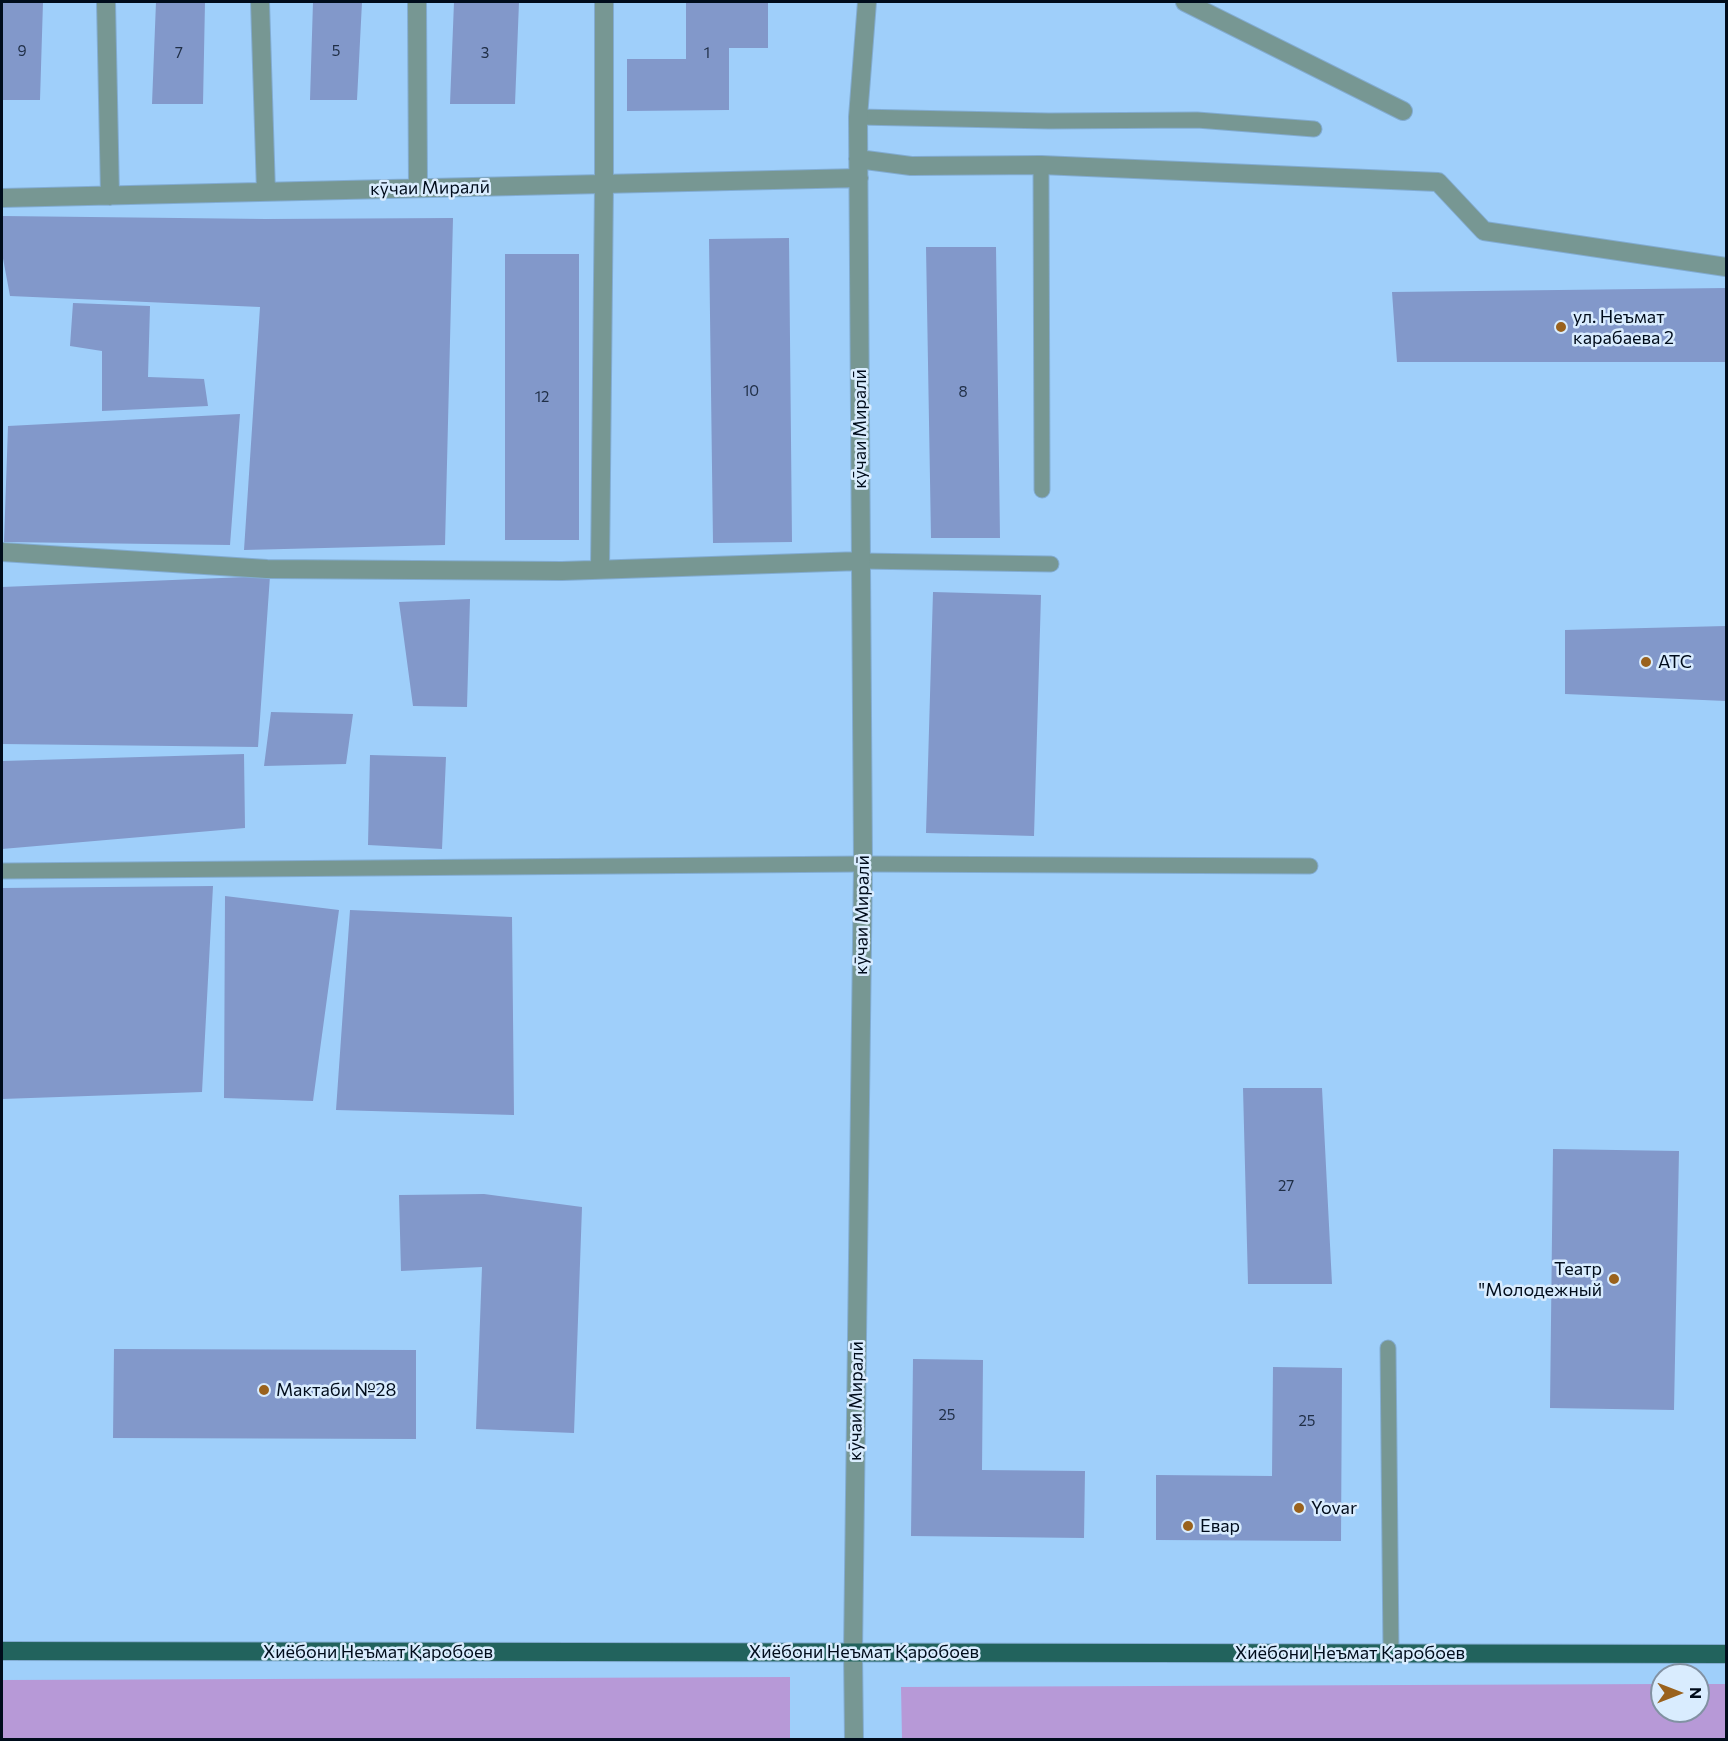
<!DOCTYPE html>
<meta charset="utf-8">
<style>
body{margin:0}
#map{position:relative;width:1728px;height:1741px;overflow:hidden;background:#9fcffa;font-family:Commissioner,sans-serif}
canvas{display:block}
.frame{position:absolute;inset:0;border:3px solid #000c1b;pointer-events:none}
.north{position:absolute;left:1650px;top:1663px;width:60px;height:60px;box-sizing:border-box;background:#d9ecfe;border:2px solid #8292a3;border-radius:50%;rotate:90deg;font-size:16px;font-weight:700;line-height:24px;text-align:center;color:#000c1b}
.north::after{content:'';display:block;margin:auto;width:21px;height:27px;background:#9a621d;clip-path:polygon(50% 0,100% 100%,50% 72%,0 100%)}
</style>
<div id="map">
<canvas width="1728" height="1741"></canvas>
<div class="frame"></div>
<div class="north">N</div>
</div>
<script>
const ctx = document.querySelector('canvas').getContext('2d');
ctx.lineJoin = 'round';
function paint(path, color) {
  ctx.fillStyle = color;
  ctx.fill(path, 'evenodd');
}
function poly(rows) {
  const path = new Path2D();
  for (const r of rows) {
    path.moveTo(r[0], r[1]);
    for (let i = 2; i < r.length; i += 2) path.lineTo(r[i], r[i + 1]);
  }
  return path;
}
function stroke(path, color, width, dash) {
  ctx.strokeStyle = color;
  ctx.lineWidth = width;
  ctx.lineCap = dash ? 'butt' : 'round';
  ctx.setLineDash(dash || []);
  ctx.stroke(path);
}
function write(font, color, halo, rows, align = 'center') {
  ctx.font = font + ' Commissioner,sans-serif';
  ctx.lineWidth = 5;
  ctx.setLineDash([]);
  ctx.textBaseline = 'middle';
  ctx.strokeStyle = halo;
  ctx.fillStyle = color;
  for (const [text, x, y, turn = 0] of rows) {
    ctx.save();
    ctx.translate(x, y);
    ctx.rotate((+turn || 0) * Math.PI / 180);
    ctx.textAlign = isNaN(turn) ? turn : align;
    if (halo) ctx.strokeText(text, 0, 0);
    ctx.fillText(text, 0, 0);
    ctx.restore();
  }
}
const green = poly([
 [790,1677,790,1739,2,1739,2,1680],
 [1662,1684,1662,1711,1698,1711,1698,1684,1726,1684,1726,1739,902,1739,901,1687]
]);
const building = poly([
 [2,2,43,2,40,100,2,100],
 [156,2,205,2,203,104,152,104],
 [313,2,362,2,357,100,310,100],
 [454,2,519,2,515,104,450,104],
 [686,2,768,2,768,48,729,48,729,110,627,111,627,59,686,59],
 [2,216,266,219,453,218,445,545,244,550,260,307,10,296,2,253],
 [789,238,792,542,713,543,709,239],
 [926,247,996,247,1000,538,931,538],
 [505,254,579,254,579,540,505,540],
 [1726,288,1726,362,1397,362,1392,292],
 [73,303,150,306,148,377,204,379,208,406,102,411,102,351,70,346],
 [240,414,230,545,4,542,8,426],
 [270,576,258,747,2,744,2,587],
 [933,592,1041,595,1034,836,926,833],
 [470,599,467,707,413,706,399,602],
 [1726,626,1726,701,1565,694,1565,630],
 [271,712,353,714,346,764,264,766],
 [244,754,245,828,2,849,2,761],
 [370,755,446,757,442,849,368,845],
 [213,886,202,1092,2,1099,2,888],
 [225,896,339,910,313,1101,224,1098],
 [350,910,512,917,514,1115,336,1110],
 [1243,1088,1322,1088,1332,1284,1248,1284],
 [1553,1149,1679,1151,1674,1410,1550,1408],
 [484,1194,582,1207,574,1433,476,1429,482,1267,401,1271,399,1195],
 [114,1349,416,1350,416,1439,113,1438],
 [913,1359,983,1360,982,1470,1085,1471,1084,1538,911,1536],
 [1273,1367,1342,1368,1341,1541,1156,1540,1156,1475,1272,1476]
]);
const service = poly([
 [858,117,1049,121,1197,120,1314,129],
 [1041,165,1042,490],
 [861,561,1051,564],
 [2,871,863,864,1310,866],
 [1388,1348,1391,1653]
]);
const minor = poly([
 [106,2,110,196],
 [260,2,266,192],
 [417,2,418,188],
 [1185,2,1403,111],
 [858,159,911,166,1041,165,1438,182,1484,231,1726,267],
 [2,198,859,178],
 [2,552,267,569,562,571,861,561],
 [600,569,604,184,604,2],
 [854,1740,853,1652,863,864,858,117,867,2]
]);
const trunk = poly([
 [2,1651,1726,1654]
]);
const markers = [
 [1561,327,6,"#9a621d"],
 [1646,662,6,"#9a621d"],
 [1614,1279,6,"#9a621d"],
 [264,1390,6,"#9a621d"],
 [1299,1508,6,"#9a621d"],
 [1188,1526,6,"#9a621d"]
];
const numberNames = [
 ["9",22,51],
 ["5",336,51],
 ["7",179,53],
 ["3",485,53],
 ["1",707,53],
 ["10",751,391],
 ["8",963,392],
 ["12",542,397],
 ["27",1286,1186],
 ["25",947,1415],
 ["25",1307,1421]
];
const streetNames = [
 ["кӯчаи Миралӣ",430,188,-1],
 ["кӯчаи Миралӣ",860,429,-90],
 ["кӯчаи Миралӣ",862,915,-89],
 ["кӯчаи Миралӣ",856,1401,-89],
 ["Хиёбони Неъмат Қаробоев",378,1652],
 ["Хиёбони Неъмат Қаробоев",864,1652],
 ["Хиёбони Неъмат Қаробоев",1350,1653]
];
const poiNames = [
 ["ул. Неъмат",1573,317],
 ["карабаева 2",1573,338],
 ["АТС",1658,662],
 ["Театр",1602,1269,"right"],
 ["\"Молодежный",1602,1290,"right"],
 ["Мактаби №28",276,1390],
 ["Yovar",1311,1508],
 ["Евар",1200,1526]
];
paint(green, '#b799d7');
paint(building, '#8298ca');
stroke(service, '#82acd2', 17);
stroke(minor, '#82acd2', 20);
stroke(trunk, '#82acd2', 20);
stroke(service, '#779793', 15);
stroke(minor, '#779793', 18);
stroke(trunk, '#22635d', 18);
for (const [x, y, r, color] of markers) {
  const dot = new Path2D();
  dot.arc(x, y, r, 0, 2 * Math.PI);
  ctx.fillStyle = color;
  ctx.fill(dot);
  stroke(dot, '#d9ecfe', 2);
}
write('15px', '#202f47', null, numberNames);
write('18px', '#000c1b', '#d9ecfe', streetNames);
write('18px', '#000c1b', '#d9ecfe', poiNames, 'left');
</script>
